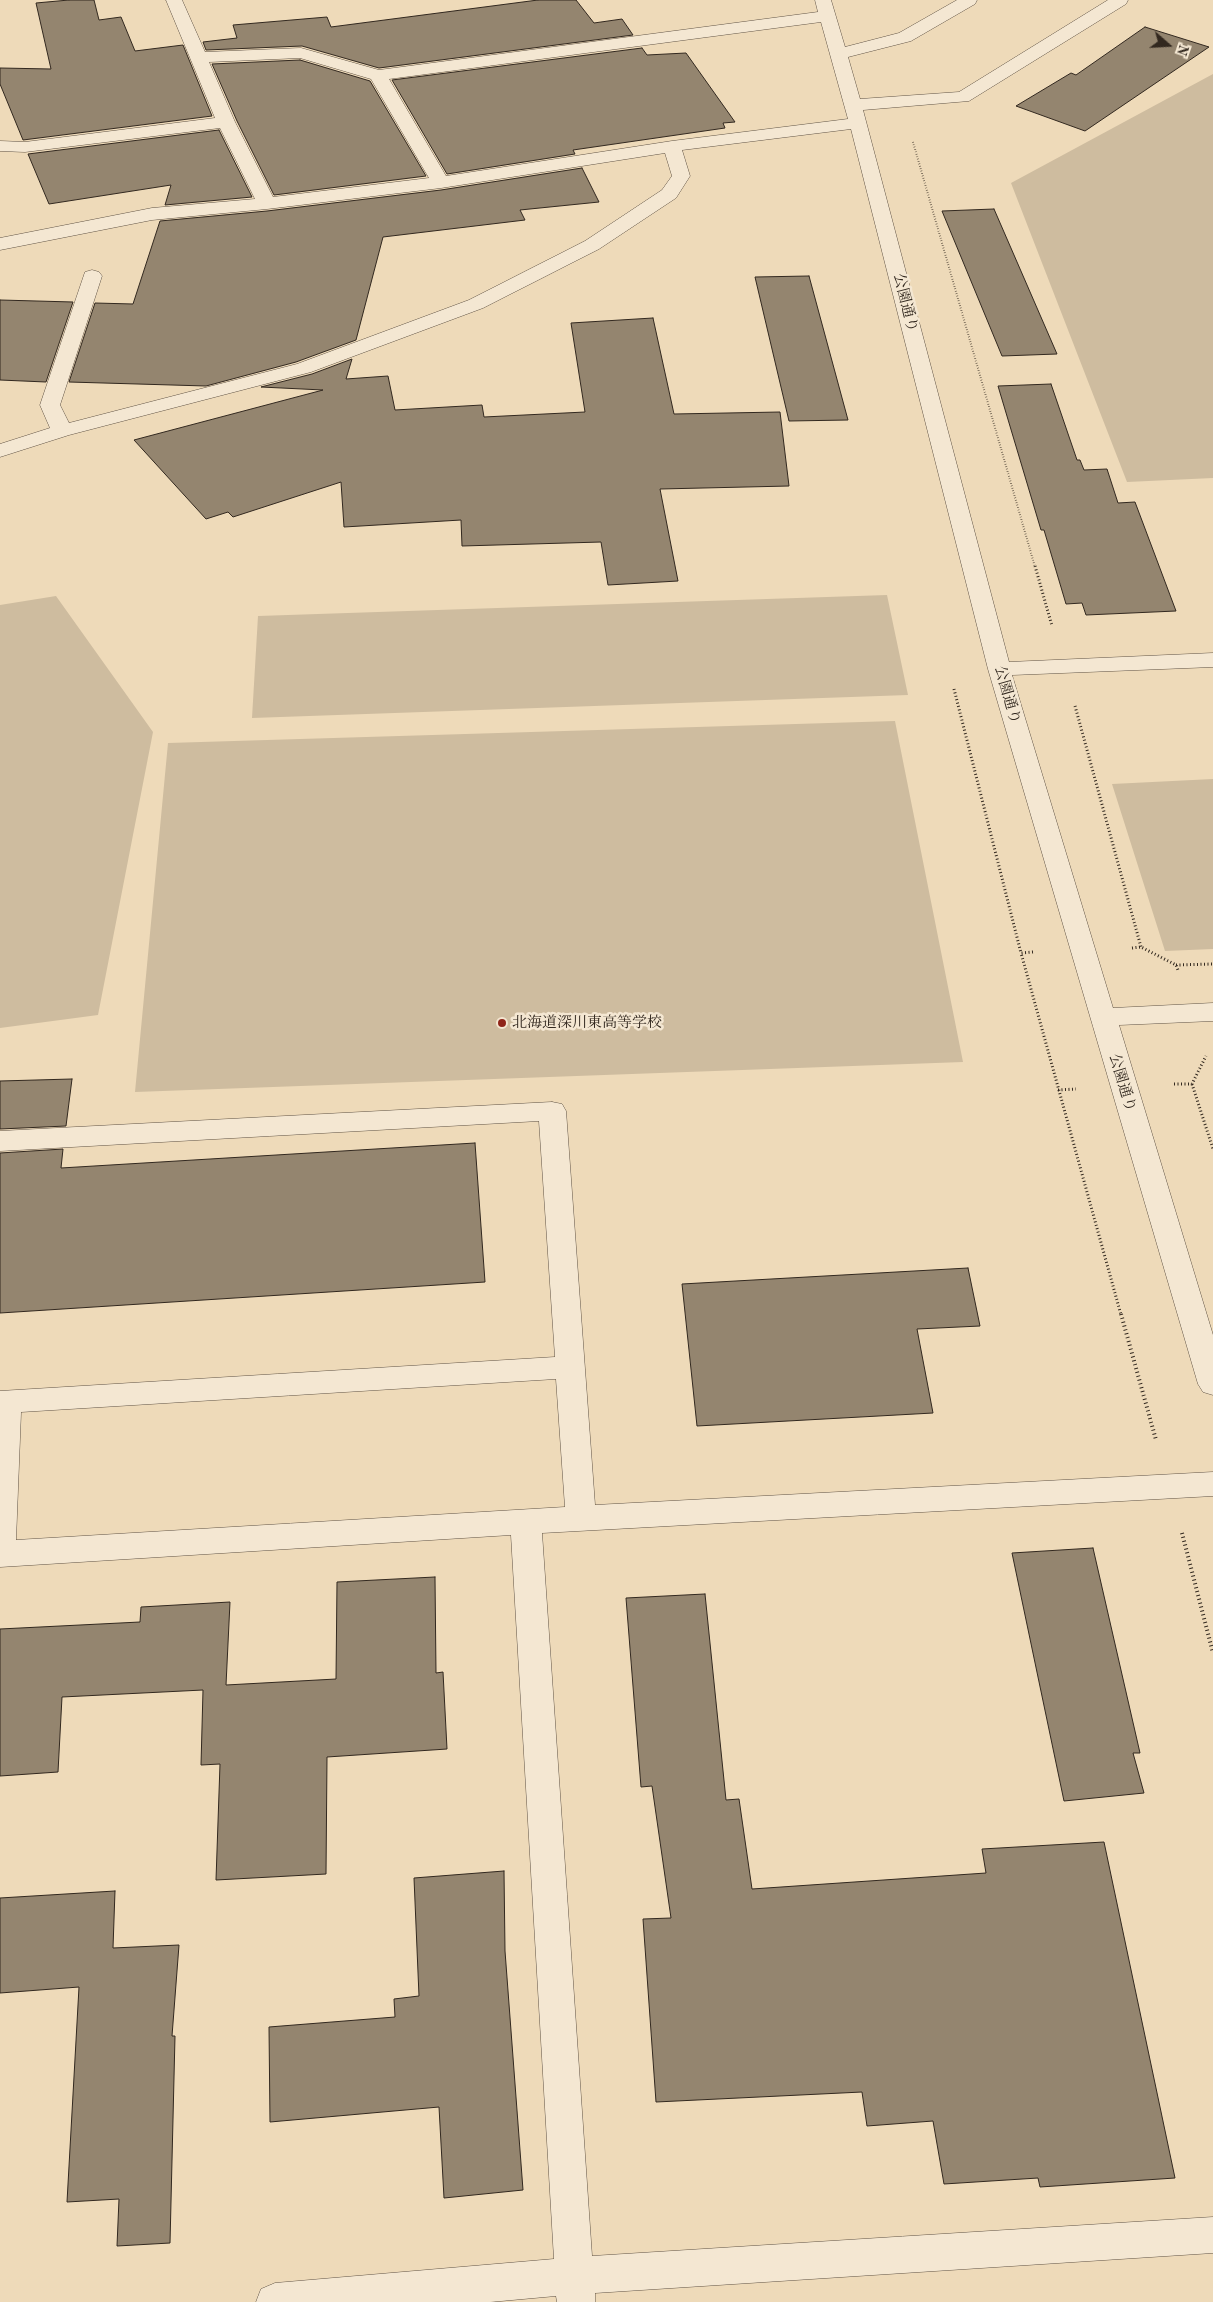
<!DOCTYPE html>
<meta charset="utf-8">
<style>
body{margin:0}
#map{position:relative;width:1213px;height:2302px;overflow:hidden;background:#eedab9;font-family:"Old Standard TT",serif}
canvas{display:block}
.north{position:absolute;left:1143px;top:20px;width:50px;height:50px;-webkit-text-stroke:4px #f4e7d2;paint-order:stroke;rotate:109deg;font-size:14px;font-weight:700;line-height:20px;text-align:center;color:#32281f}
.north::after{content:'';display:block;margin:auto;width:18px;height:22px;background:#32281f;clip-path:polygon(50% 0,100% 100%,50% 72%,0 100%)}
</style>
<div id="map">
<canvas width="1213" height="2302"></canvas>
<div class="north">N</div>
</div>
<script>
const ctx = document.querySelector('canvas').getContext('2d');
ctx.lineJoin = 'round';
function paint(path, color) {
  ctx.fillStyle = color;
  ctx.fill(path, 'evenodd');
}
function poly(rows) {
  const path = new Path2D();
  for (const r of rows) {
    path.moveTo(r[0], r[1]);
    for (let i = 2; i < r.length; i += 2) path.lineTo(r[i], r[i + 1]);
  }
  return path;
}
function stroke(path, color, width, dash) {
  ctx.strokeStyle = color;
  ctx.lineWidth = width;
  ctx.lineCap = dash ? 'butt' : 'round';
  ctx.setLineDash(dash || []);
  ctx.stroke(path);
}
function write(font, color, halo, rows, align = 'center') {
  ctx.font = font + ' "Old Standard TT","Noto Serif JP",serif';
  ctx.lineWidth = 5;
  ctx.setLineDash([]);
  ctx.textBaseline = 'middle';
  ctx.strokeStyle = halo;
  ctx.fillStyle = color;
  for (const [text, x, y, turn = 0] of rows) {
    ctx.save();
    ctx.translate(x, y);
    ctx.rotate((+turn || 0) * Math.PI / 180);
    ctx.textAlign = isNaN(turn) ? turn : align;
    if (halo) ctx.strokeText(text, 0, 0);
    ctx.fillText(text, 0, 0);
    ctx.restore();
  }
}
const green = poly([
 [1213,74,1213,478,1127,482,1011,183],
 [887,595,908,695,252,718,258,616],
 [56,596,153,732,98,1015,0,1028,0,605],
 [895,721,963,1062,135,1092,168,743],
 [1213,779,1213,949,1165,951,1112,784]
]);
const building = poly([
 [69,0,94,0,99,20,121,17,135,51,183,45,212,116,23,140,0,84,0,68,51,69,36,3,69,0],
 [538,0,576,0,594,23,622,19,633,35,379,68,302,46,206,50,203,42,237,38,233,25,327,17,331,27,538,0],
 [1145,27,1209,47,1085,131,1016,106,1071,73,1076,75,1145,27],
 [642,48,647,55,686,53,735,122,723,123,725,128,573,150,575,154,447,174,392,80,642,48],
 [300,60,370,81,426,176,274,195,237,121,212,64,300,60],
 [219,130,252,197,165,205,171,185,49,204,28,154,219,130],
 [582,168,599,202,520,210,525,220,383,237,356,340,296,362,206,386,69,382,95,303,133,304,160,221,267,211,441,190,582,168],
 [994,209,1057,354,1002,356,942,211,994,209],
 [809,276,848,420,789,421,755,277,809,276],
 [0,300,73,302,46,382,0,380,0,300],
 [653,318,674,414,780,412,789,486,660,489,678,581,608,585,601,542,462,546,461,520,344,527,341,482,233,517,228,512,206,519,134,440,323,390,261,387,312,374,352,359,346,379,388,376,395,410,482,405,484,417,585,412,571,323,653,318],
 [1051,384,1077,460,1080,460,1084,470,1107,469,1118,503,1135,502,1176,611,1086,615,1082,603,1066,604,1044,530,1041,530,998,386,1051,384],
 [72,1079,66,1126,0,1129,0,1081,72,1079],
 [475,1143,485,1282,0,1313,0,1153,63,1149,61,1168,475,1143],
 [968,1268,980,1326,917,1329,933,1413,697,1426,682,1284,968,1268],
 [1093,1548,1140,1753,1133,1753,1144,1793,1064,1801,1012,1553,1093,1548],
 [435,1577,436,1673,443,1672,447,1749,327,1757,326,1874,216,1880,220,1764,201,1765,203,1690,62,1697,58,1772,0,1776,0,1629,140,1622,141,1607,230,1602,226,1685,336,1679,337,1582,435,1577],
 [705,1594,726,1800,739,1799,752,1889,986,1873,982,1849,1104,1842,1175,2178,1040,2187,1038,2178,944,2184,933,2121,867,2126,862,2092,656,2102,643,1919,671,1918,652,1786,641,1787,626,1598,705,1594],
 [504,1871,505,1951,523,2190,444,2198,439,2107,270,2122,269,2027,395,2017,394,1999,419,1996,414,1878,504,1871],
 [115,1891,113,1948,179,1945,172,2036,175,2036,170,2243,117,2246,119,2199,67,2202,79,1987,0,1993,0,1898,115,1891]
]);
const pathFar2 = poly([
 [913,142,1035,567]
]);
const pathFar1 = poly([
 [1035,566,1052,626],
 [954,689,1021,953],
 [1075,706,1141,947],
 [1132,948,1141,947,1176,965,1178,970],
 [1033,952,1021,953,1121,1315],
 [1176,965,1213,964],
 [1174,1084,1192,1084,1206,1056],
 [1192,1084,1213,1149],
 [1058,1090,1076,1089]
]);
const path = poly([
 [1121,1314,1156,1440],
 [1182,1533,1213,1653]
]);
const minor = poly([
 [166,0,182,0,205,52,301,48,379,70,818,12,815,0,831,0,845,47,899,33,957,0,977,0,975,4,911,41,848,57,860,99,959,92,1108,0,1128,0,1126,4,969,101,863,110,1009,662,1213,653,1213,667,1012,675,1113,1008,1213,1003,1213,1021,1119,1025,1213,1335,1213,1395,1203,1392,1198,1384,988,669,851,129,682,150,690,176,676,198,599,249,483,308,311,372,69,435,0,457,0,444,50,428,40,405,85,272,92,270,99,272,102,276,60,405,69,423,297,364,469,300,585,241,662,190,672,176,665,153,441,188,267,209,152,220,0,250,0,238,152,208,255,199,220,128,25,152,0,151,0,141,25,142,215,118,166,0],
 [821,22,848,119,672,141,446,176,389,79,821,22],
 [300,58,371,79,429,178,273,197,235,122,209,62,300,58],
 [552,1102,562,1104,566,1111,595,1505,1213,1472,1213,1496,542,1533,592,2256,1213,2217,1213,2253,595,2293,595,2302,557,2302,556,2296,490,2302,256,2302,261,2289,275,2283,554,2259,511,1535,0,1567,0,1391,555,1357,539,1121,0,1151,0,1131,552,1102],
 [556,1379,565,1507,16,1540,21,1412,556,1379]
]);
const markers = [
 [502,1023,5,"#8f2418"]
];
const streetNames = [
 ["公園通り",905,303,76],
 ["公園通り",1007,695,74],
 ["公園通り",1122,1083,73]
];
const poiNames = [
 ["北海道深川東高等学校",512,1023]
];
paint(green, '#cebc9f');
paint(building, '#94856f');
stroke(building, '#32281f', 1);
stroke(minor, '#615446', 1);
stroke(pathFar2, '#32281f', 2, [0.5, 2]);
stroke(pathFar1, '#32281f', 3, [1, 2.5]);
stroke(path, '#32281f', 4, [1, 3]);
paint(minor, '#f4e7d2');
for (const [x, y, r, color] of markers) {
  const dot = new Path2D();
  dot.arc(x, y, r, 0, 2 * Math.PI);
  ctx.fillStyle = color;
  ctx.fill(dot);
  stroke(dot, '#f4e7d2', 2);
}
write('15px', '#32281f', '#f4e7d2', streetNames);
write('15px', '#32281f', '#f4e7d2', poiNames, 'left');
</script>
